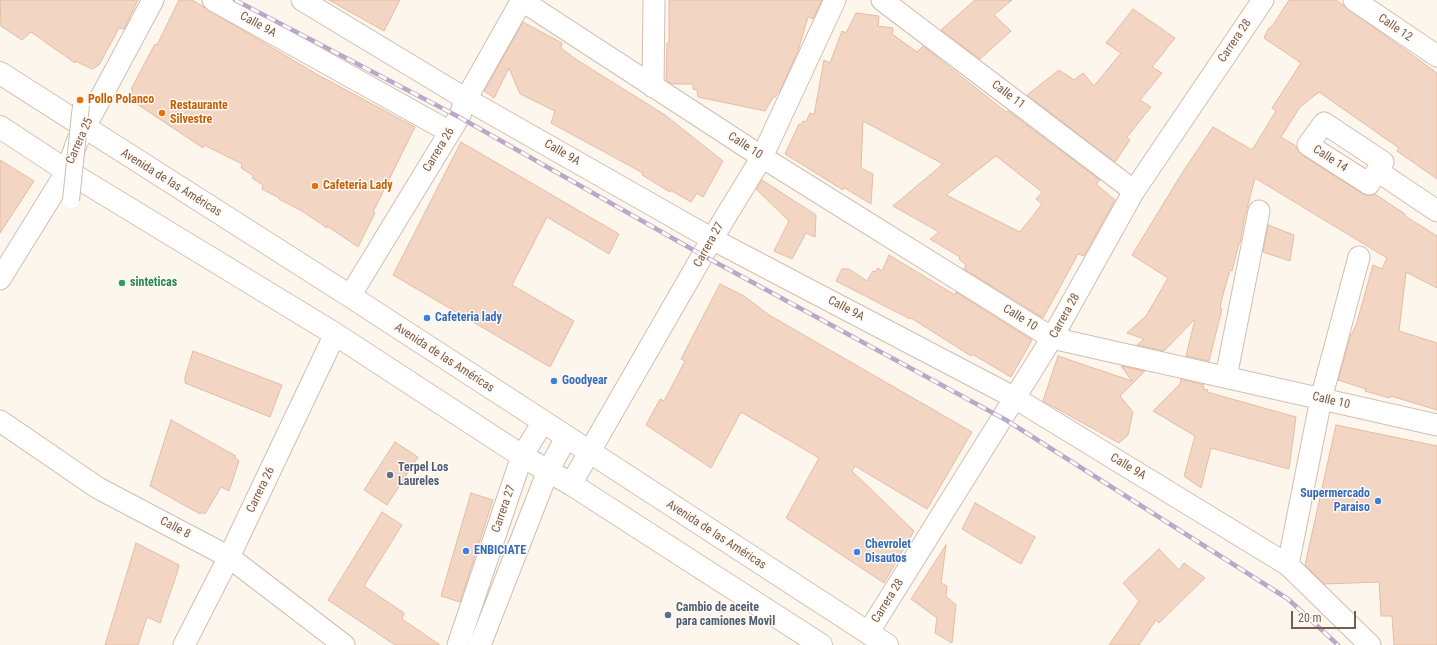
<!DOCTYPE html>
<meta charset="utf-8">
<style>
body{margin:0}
#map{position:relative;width:1437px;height:645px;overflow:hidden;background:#fdf6ec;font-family:"Roboto Condensed",sans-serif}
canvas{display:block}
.scale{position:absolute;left:1291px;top:611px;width:65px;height:18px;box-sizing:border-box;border:2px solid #7a5c4d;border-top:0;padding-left:5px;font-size:12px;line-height:14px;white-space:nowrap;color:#7a5c4d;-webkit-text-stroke:3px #fffaf3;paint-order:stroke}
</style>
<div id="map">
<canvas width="1437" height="645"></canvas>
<div class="scale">20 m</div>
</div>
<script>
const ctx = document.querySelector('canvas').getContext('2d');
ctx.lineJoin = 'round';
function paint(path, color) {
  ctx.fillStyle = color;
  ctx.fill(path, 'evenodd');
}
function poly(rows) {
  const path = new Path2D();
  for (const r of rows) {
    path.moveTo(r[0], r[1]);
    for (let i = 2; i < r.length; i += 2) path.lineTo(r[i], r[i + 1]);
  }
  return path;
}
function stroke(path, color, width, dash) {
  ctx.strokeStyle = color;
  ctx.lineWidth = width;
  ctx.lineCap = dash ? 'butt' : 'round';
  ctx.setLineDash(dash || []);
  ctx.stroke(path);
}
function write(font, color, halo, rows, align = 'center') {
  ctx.font = font + ' "Roboto Condensed",sans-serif';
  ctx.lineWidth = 3;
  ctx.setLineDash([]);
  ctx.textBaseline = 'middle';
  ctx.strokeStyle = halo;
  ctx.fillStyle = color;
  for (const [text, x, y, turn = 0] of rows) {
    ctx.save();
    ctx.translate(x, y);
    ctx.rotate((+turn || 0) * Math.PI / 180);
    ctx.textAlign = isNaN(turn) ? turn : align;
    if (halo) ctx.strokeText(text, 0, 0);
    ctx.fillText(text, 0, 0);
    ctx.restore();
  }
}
const building = poly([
 [0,0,138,0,124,29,119,28,99,65,92,69,75,61,75,63,31,32,22,40,1,26,0,0],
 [179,0,192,0,318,75,415,127,373,212,375,213,358,247,327,226,327,228,302,211,279,199,279,198,262,189,263,185,252,178,254,176,241,168,242,164,204,145,203,148,128,98,133,89,131,89,155,44,157,45,179,0],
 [329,0,400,0,384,31,329,0],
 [669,0,822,0,813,19,808,17,798,51,780,91,775,97,774,96,765,111,698,97,697,90,693,89,693,84,672,84,666,80,667,43,669,43,669,0],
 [975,0,1012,0,994,15,1011,31,980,59,941,30,975,0],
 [1289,0,1336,0,1437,73,1437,179,1397,151,1399,148,1319,92,1300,107,1281,137,1296,146,1302,155,1363,194,1369,196,1375,194,1405,214,1405,216,1437,236,1437,288,1406,272,1399,331,1437,343,1437,410,1391,396,1390,398,1365,391,1366,389,1338,380,1351,334,1352,334,1357,322,1373,265,1382,269,1387,258,1255,178,1245,216,1240,243,1239,243,1232,271,1230,270,1224,291,1220,307,1222,309,1209,361,1186,356,1195,319,1164,351,1137,345,1144,339,1127,333,1146,316,1168,278,1132,255,1184,170,1213,127,1252,150,1276,111,1272,108,1301,63,1264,38,1268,29,1273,25,1289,0],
 [1133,9,1175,38,1152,67,1162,73,1140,100,1151,107,1127,137,1130,140,1115,162,1027,95,1059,70,1074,80,1083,73,1094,86,1121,53,1106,43,1133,9],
 [856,13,879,16,878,26,893,28,892,34,917,52,923,46,1006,112,1008,111,1100,180,1096,184,1115,200,1084,256,1078,254,1043,318,964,269,966,265,959,259,960,257,930,239,939,232,893,206,943,164,863,121,861,168,873,174,871,204,843,187,843,190,785,154,799,124,801,125,803,121,806,122,810,113,814,115,824,60,830,63,842,31,846,33,856,13],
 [996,156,1042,192,1036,199,1042,204,1020,232,946,195,996,156],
 [523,22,562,43,561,48,577,60,665,115,723,161,703,197,697,193,691,202,670,190,670,192,642,175,643,173,551,123,555,111,520,94,509,68,494,98,484,91,523,22],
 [461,142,619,234,609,254,547,217,512,285,574,321,550,367,393,275,461,142],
 [0,160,34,181,0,233,0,160],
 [762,180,816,215,815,237,806,233,792,259,774,251,789,221,756,189,762,180],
 [1268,225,1294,235,1290,261,1263,252,1268,225],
 [889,255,955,295,956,292,1032,340,1011,377,972,354,971,356,911,318,910,319,836,281,842,269,849,269,867,281,873,271,875,272,878,268,882,271,889,255],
 [720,284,744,296,769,315,972,432,927,509,855,466,852,471,914,531,884,583,786,518,819,458,741,412,711,468,646,425,660,399,664,401,685,361,681,359,720,284],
 [193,351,282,385,270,417,185,383,185,377,193,351],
 [1058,356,1132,381,1121,366,1145,371,1120,396,1133,412,1128,435,1119,443,1043,401,1058,356],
 [1181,379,1204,385,1203,389,1208,390,1207,392,1296,417,1289,469,1211,448,1201,488,1184,476,1195,436,1153,411,1180,384,1181,379],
 [171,420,236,456,235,458,239,461,229,491,221,487,205,514,201,512,200,514,150,486,171,420],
 [1336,425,1437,446,1437,645,1394,645,1392,616,1381,616,1379,582,1324,584,1305,565,1336,425],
 [395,442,418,457,387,505,364,490,395,442],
 [471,493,493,500,460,602,441,596,471,493],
 [975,503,1035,537,1021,564,962,529,975,503],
 [382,512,402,525,364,586,404,613,402,619,440,645,395,645,328,600,382,512],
 [136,543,179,565,177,573,160,623,147,617,138,645,105,645,136,543],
 [946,545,941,583,947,586,946,596,956,605,952,643,935,633,937,618,911,599,946,545],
 [1159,549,1179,570,1184,563,1205,578,1159,623,1156,620,1139,645,1109,645,1139,601,1123,583,1159,549]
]);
const minor = poly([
 [213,0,450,132],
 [302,0,466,99,712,239,1015,398,1288,565,1370,645],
 [521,0,762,157,1052,338,1437,425],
 [882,0,1134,191],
 [1354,0,1437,56],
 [653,87,654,0],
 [1324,123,1383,162,1369,184,1308,145,1324,123],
 [1379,172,1437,211],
 [0,279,67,171,77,142,153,0],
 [350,296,459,117,466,99,522,0],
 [1226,377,1259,211],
 [0,421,98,488,229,557,344,645],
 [571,484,712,239,762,157,835,0],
 [1288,565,1321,399,1359,257],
 [868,633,1052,338,1134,191,1263,0],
 [184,645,229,557,335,334],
 [458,645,522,456,543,422],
 [480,645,548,471,566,438]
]);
const secondary = poly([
 [0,73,350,296,887,645],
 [0,127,67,171,335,334,522,456,571,484,821,645]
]);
const rail = poly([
 [235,0,459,117,704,256,1006,420,1288,599,1338,645]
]);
const pedestrianBridge = poly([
 [71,200,81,105]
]);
const markers = [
 [80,100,4,"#e8710a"],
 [162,113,4,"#e8710a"],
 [315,186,4,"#e8710a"],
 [122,283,4,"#2e9e5b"],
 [427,318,4,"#3f7fe0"],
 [554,381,4,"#3f7fe0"],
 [390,475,4,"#5c6f8a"],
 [1378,501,4,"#3f7fe0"],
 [466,551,4,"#3f7fe0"],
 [857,552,4,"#3f7fe0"],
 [668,615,4,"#5c6f8a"]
];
const streetNames = [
 ["Calle 9A",258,25,29],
 ["Calle 12",1395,28,34],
 ["Carrera 28",1235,41,-56],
 ["Calle 11",1008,95,37],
 ["Carrera 25",80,141,-66],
 ["Calle 10",745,146,33],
 ["Carrera 26",439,150,-59],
 ["Calle 9A",562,153,30],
 ["Calle 14",1330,159,33],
 ["Avenida de las Américas",171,183,32],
 ["Carrera 27",709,245,-61],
 ["Calle 9A",846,309,28],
 ["Carrera 28",1065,316,-61],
 ["Calle 10",1020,318,32],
 ["Avenida de las Américas",444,358,33],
 ["Calle 10",1331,401,13],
 ["Calle 9A",1128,467,31],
 ["Carrera 26",261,490,-64],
 ["Carrera 27",504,509,-71],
 ["Calle 8",175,528,28],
 ["Avenida de las Américas",716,535,33],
 ["Carrera 28",888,601,-58]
];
const foodNames = [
 ["Pollo Polanco",88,100],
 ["Restaurante",170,106],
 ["Silvestre",170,120],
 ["Cafeteria Lady",323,186]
];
const leisureNames = [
 ["sinteticas",130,283]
];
const shopNames = [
 ["Cafeteria lady",435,318],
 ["Goodyear",562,381],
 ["Supermercado",1370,494,"right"],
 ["Paraiso",1370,508,"right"],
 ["Chevrolet",865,545],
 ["Disautos",865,559],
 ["ENBICIATE",474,551]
];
const serviceNames = [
 ["Terpel Los",398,468],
 ["Laureles",398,482],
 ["Cambio de aceite",676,608],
 ["para camiones Movil",676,622]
];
paint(building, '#f3d5c3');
stroke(building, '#e6bba3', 1);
stroke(minor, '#d1beb0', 23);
stroke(secondary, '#d6c0b0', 24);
stroke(minor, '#fff', 21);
stroke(secondary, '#fff', 22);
stroke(rail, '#b9a8c9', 4.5);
stroke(rail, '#fffaf3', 3, [9]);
stroke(pedestrianBridge, '#d1beb0', 18, []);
stroke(pedestrianBridge, '#fff', 16);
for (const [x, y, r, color] of markers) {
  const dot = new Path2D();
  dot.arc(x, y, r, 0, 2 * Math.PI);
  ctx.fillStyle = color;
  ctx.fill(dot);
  stroke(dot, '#fffaf3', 1.5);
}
write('12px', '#7a5c4d', '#fffaf3', streetNames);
write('bold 12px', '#c56008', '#fffaf3', foodNames, 'left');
write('bold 12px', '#27864d', '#fffaf3', leisureNames, 'left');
write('bold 12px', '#366cbe', '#fffaf3', shopNames, 'left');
write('bold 12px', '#4e5e75', '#fffaf3', serviceNames, 'left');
</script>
